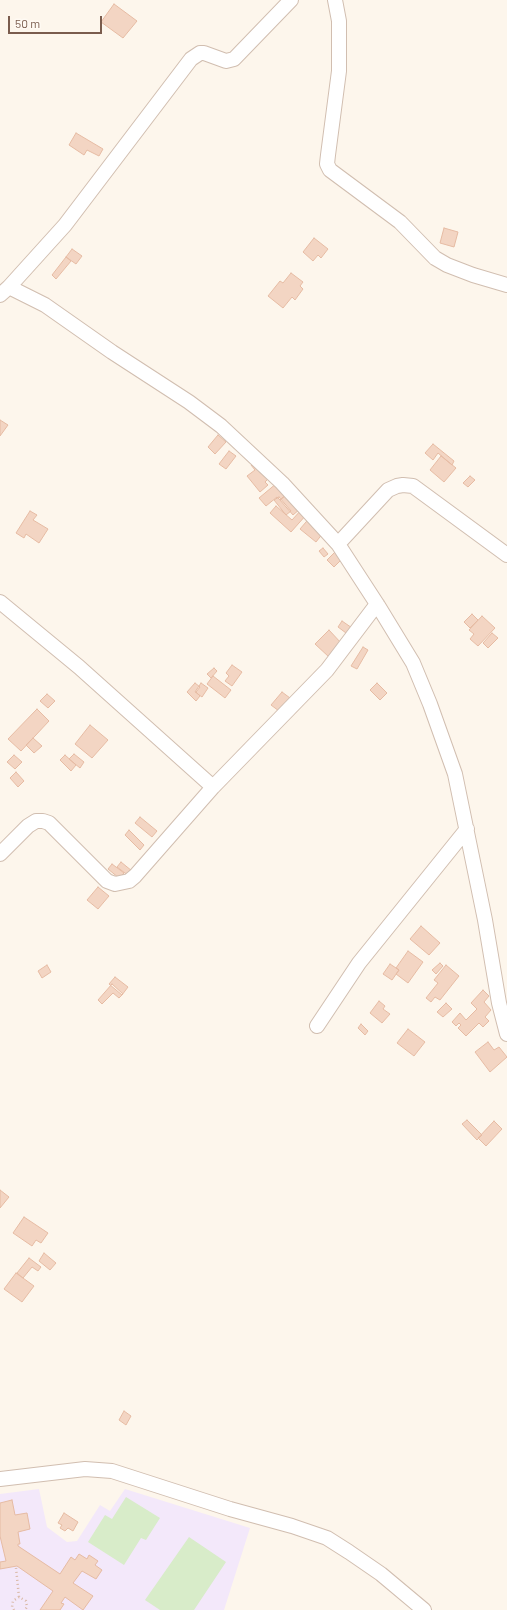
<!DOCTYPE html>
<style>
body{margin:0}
#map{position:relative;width:507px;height:1610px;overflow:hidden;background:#fdf6ec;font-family:Barlow,sans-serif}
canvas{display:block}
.scale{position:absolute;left:8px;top:16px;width:94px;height:18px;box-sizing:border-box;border:2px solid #7a5c4d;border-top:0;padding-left:5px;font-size:12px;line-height:14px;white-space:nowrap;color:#7a5c4d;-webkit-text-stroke:3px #fffaf3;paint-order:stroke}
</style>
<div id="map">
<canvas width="507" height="1610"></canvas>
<div class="scale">50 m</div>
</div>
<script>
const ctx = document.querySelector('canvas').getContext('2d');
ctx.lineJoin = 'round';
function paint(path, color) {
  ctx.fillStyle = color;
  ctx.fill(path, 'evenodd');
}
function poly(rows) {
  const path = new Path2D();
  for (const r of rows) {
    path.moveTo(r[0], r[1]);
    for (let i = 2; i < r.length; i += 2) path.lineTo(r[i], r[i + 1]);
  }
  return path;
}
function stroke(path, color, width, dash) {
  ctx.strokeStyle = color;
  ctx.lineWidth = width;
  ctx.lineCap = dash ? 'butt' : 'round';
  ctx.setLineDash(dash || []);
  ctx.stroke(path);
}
const education = poly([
 [39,1489,47,1527,67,1542,77,1541,100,1505,110,1511,125,1489,250,1528,224,1610,0,1610,0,1494]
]);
const green = poly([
 [126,1497,160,1518,146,1540,141,1538,124,1565,88,1542,105,1515,112,1519],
 [189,1537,226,1562,194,1610,160,1610,145,1600]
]);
const building = poly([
 [114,4,137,21,123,38,101,22,114,4],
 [76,133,103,149,99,156,87,150,84,155,69,145,76,133],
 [444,228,458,232,454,247,440,243,444,228],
 [314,238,328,249,321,258,318,255,313,261,303,252,314,238],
 [72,249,82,256,76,264,66,257,72,249],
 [66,257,71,261,56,279,52,275,66,257],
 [291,273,303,282,300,286,303,289,295,300,292,297,283,308,268,296,280,281,283,283,291,273],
 [0,420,8,425,0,436,0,420],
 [218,435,226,442,215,454,208,447,218,435],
 [433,444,454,461,452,465,438,453,433,460,425,453,433,444],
 [229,451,236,456,226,469,219,464,229,451],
 [441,456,456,468,444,482,430,470,441,456],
 [256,461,270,477,265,482,268,485,260,492,247,476,255,470,251,465,256,461],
 [470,476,475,480,468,487,463,483,470,476],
 [277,483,287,494,280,500,277,497,266,506,259,498,277,483],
 [287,494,300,509,293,515,280,500,287,494],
 [279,497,291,511,286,515,274,500,279,497],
 [276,506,292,520,302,509,307,514,291,532,270,513,276,506],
 [30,511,37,515,33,520,48,529,39,543,26,534,24,538,16,533,30,511],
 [312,515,327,528,316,542,300,529,312,515],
 [323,548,328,554,324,557,319,551,323,548],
 [336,551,343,558,334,567,327,560,336,551],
 [472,614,478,620,470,628,464,622,472,614],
 [482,616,495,628,478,646,470,639,474,634,469,630,482,616],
 [342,621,355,630,350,636,338,627,342,621],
 [329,630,342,644,329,657,315,644,329,630],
 [492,633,498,638,488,648,483,643,492,633],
 [363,647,368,650,357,669,351,666,363,647],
 [232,665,242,672,232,686,225,681,229,676,226,673,232,665],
 [214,668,217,671,211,678,207,674,214,668],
 [213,676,231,690,225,698,207,684,213,676],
 [195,683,200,687,196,692,200,696,196,701,187,692,195,683],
 [201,683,208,688,202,697,195,692,201,683],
 [377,683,387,693,380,700,370,690,377,683],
 [282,692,290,698,279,711,271,705,282,692],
 [47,694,55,701,48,708,40,701,47,694],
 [37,709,49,721,21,751,8,739,37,709],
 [90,725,108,740,92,758,75,744,90,725],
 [33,738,42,746,34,753,26,745,33,738],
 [74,754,84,762,80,768,69,759,74,754],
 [14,755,22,762,15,769,7,762,14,755],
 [65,755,76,765,71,771,60,760,65,755],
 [16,772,24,781,18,787,10,778,16,772],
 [140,817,157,831,152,837,135,823,140,817],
 [129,830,144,845,140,850,125,835,129,830],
 [121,862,132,871,129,876,117,867,121,862],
 [112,864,124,873,119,878,108,869,112,864],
 [98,887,109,896,98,909,87,900,98,887],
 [421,926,440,943,429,955,410,939,421,926],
 [408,951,423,962,408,983,396,974,399,970,396,968,408,951],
 [440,963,443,966,436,974,432,970,440,963],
 [390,964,399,970,392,980,383,974,390,964],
 [47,965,51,972,42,978,38,971,47,965],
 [446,965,459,976,440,1000,435,997,431,1002,426,998,438,983,434,980,446,965],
 [115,977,128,987,122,995,109,984,115,977],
 [112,984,123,994,119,998,113,993,102,1004,98,1000,112,984],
 [483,990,489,996,484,1002,491,1010,485,1017,489,1021,483,1027,479,1023,466,1036,458,1028,461,1025,459,1023,456,1026,452,1022,460,1013,466,1020,477,1009,471,1003,483,990],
 [379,1001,385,1006,383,1009,390,1014,382,1023,370,1013,379,1001],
 [446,1003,452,1009,443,1017,437,1012,446,1003],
 [361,1024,368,1031,365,1035,358,1028,361,1024],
 [408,1029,425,1042,414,1056,397,1043,408,1029],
 [488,1042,494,1050,499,1047,507,1057,490,1072,475,1052,488,1042],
 [467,1120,482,1135,477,1140,462,1124,467,1120],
 [494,1121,502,1129,486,1146,478,1138,494,1121],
 [0,1190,9,1197,0,1208,0,1190],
 [24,1217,48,1233,41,1243,36,1240,32,1246,13,1233,24,1217],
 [44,1253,56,1263,50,1270,39,1261,44,1253],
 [29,1258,41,1267,38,1271,32,1267,23,1278,17,1273,29,1258],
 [16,1273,34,1286,22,1302,4,1289,16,1273],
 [124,1411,131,1416,126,1425,119,1420,124,1411],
 [12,1500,15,1515,27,1513,30,1529,18,1532,20,1544,18,1544,18,1546,60,1574,71,1557,75,1560,79,1554,87,1559,89,1555,98,1561,95,1565,102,1570,96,1579,82,1571,73,1583,93,1596,83,1610,65,1597,61,1603,64,1604,60,1610,40,1610,53,1591,17,1566,0,1569,0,1562,6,1561,0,1536,0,1503,12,1500],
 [64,1513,78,1522,73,1531,68,1528,65,1531,60,1528,62,1525,58,1523,64,1513]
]);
const path = poly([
 [16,1568,19,1597],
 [14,1610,12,1607,13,1601,19,1597,26,1601,27,1607,25,1610]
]);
const minor = poly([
 [335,0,339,21,339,71,328,155,327,164,330,170,400,222,435,258,447,265,473,275,507,285],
 [9,287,45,305,112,352,189,402,221,426,282,483,338,544,377,604,413,663,430,704,455,774,485,920,499,1003,507,1034],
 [0,295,9,287,65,225,191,59,200,53,204,53,226,61,234,59,291,0],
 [338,544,388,490,397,486,403,485,413,486,507,555],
 [0,602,79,667,213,787],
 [0,854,28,826,36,821,43,821,49,823,107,881,115,884,129,881,135,876,213,787,327,670,377,604],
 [317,1026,359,963,467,829],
 [0,1479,85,1469,112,1471,230,1509,292,1526,327,1538,349,1552,381,1574,424,1610]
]);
paint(education, '#f3e8fa');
paint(green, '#d8ecc9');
paint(building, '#f3d5c3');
stroke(building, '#e6bba3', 1);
stroke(minor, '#d1beb0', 16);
stroke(path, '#d9b8a5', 2.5, [1, 3]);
stroke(minor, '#fff', 14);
</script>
